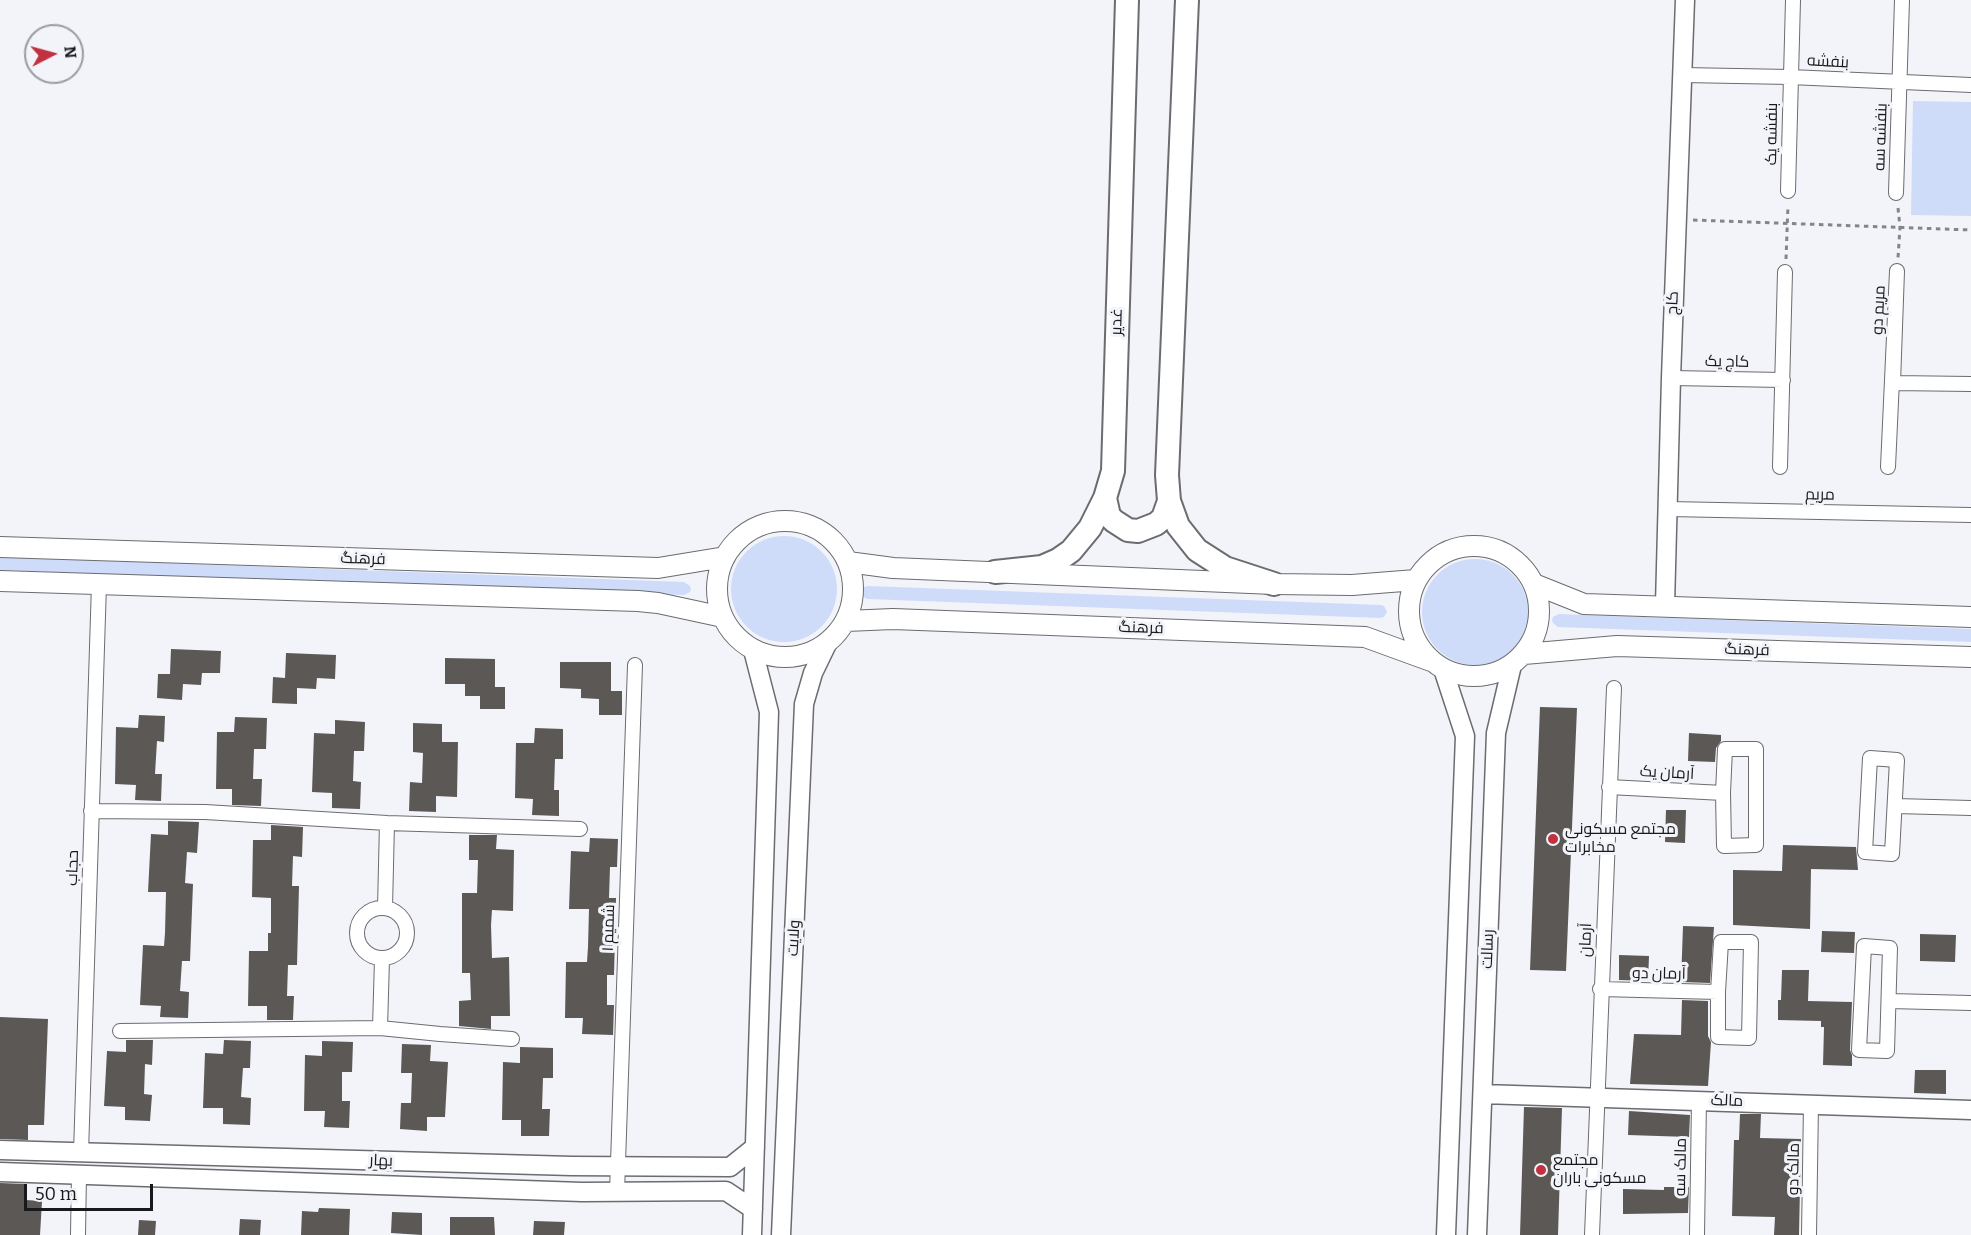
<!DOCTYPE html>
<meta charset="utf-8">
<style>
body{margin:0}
#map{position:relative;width:1971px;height:1235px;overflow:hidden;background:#f2f4f9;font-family:Bitter,serif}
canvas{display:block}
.north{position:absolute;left:24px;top:24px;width:60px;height:60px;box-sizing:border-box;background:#f2f4f9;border:2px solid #9b9ca0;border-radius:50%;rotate:84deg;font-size:16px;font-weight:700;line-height:24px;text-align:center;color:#18191b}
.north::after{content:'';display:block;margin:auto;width:21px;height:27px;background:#c13140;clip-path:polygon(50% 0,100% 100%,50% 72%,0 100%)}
.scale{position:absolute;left:24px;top:1184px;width:129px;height:27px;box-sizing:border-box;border:3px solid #18191b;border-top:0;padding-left:8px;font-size:18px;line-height:21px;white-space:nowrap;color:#18191b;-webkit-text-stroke:4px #f2f4f9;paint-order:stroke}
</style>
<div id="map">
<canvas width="1971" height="1235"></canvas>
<div class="north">N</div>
<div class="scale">50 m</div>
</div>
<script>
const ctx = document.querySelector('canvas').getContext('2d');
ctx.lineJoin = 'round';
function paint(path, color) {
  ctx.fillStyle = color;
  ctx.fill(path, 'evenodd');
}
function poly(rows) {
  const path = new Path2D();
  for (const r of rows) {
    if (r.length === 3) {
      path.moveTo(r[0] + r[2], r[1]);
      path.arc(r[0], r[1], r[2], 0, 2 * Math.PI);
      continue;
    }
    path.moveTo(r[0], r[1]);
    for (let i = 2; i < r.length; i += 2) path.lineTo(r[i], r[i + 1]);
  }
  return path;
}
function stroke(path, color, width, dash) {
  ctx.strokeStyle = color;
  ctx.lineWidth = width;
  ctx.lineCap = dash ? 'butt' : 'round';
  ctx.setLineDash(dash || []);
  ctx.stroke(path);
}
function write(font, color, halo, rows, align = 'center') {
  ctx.font = font + ' Bitter,Cairo,serif';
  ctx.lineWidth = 6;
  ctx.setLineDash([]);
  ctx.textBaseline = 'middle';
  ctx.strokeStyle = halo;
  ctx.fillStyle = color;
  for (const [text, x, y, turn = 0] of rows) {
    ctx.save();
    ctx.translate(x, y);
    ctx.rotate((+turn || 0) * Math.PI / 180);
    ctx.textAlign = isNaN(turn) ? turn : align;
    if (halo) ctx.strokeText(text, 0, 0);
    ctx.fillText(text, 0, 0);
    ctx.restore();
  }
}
const green = poly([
 [1913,101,1971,102,1971,216,1911,215],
 [784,589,53],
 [0,557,684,582,690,586,691,589,690,592,684,595,0,570],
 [1475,612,53],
 [868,586,1381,605,1384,606,1387,612,1384,617,1380,618,867,599,862,596,861,593,864,587],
 [1559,614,1971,629,1971,642,1558,627,1553,623,1552,620,1553,617]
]);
const building = poly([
 [171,649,221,651,220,673,202,673,201,685,183,684,182,700,157,698,158,674,170,674],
 [286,653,336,655,335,679,317,678,316,689,297,688,297,704,272,703,273,677,285,678],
 [445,658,495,659,495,687,505,687,505,709,480,709,480,696,465,696,465,684,445,684],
 [560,662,611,662,611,691,622,691,622,715,599,715,599,699,581,698,581,689,560,688],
 [1540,707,1577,708,1566,971,1530,970],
 [139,715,165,716,164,742,157,741,155,774,162,774,161,801,135,800,136,785,115,784,116,727,138,728],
 [235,717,267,718,266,749,254,749,253,779,262,779,261,806,232,805,232,789,216,789,217,732,234,732],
 [335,720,365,722,364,751,354,751,353,781,361,782,360,809,332,808,332,793,312,792,314,733,335,734],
 [413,723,442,724,442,742,458,742,457,797,436,796,436,812,409,811,410,782,422,783,423,753,413,752],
 [535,728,563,729,563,759,555,759,554,790,559,790,559,816,532,815,533,799,515,798,516,743,534,743],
 [1689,733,1721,735,1721,741,1716,748,1715,762,1688,761],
 [1666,810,1686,810,1685,843,1665,842],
 [168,821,199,822,197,853,187,852,185,883,193,884,190,961,182,961,180,991,189,992,188,1018,160,1017,161,1006,140,1005,143,945,164,946,165,933,166,892,148,892,151,834,168,835],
 [271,825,303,827,302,857,293,856,292,886,299,886,297,965,288,965,287,996,294,996,293,1020,267,1020,267,1006,248,1006,249,951,268,951,268,933,271,933,271,898,252,897,253,840,271,840],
 [469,835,497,835,496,849,514,850,513,911,492,910,491,925,492,958,509,957,510,1016,491,1016,491,1029,459,1026,459,1001,471,1000,470,973,462,973,462,893,477,893,478,860,469,860],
 [590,838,618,839,617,867,610,867,609,898,616,898,614,975,607,975,607,1005,614,1005,613,1035,582,1034,583,1018,565,1018,566,962,587,962,588,947,589,909,569,909,571,851,589,852],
 [1783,845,1856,847,1858,870,1811,869,1810,929,1733,925,1733,870,1782,871],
 [1683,926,1714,927,1710,983,1681,982],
 [1822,931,1855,932,1854,953,1821,952],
 [1920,934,1956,935,1955,962,1920,961],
 [1619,955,1649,956,1648,981,1619,980],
 [1782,970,1809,970,1808,1001,1852,1002,1850,1050,1852,1055,1852,1066,1823,1065,1824,1027,1821,1027,1821,1021,1778,1020,1778,1000,1781,1000],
 [1682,1000,1708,1001,1708,1036,1711,1042,1708,1086,1630,1084,1634,1034,1681,1035],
 [0,1017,48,1019,44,1125,28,1125,28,1140,0,1139],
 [126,1040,153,1040,152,1065,145,1064,144,1094,152,1095,150,1121,125,1120,125,1107,104,1106,107,1051,126,1052],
 [224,1040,251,1041,250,1068,243,1068,241,1097,251,1098,250,1125,223,1124,223,1108,203,1108,205,1053,223,1054],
 [322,1041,353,1042,352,1072,342,1072,342,1101,350,1101,349,1128,324,1127,325,1111,304,1111,305,1055,322,1056],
 [402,1044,431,1045,430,1061,448,1062,445,1117,427,1117,427,1131,400,1129,401,1103,411,1103,412,1073,401,1073],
 [520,1047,553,1048,553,1078,543,1078,542,1109,550,1109,549,1136,521,1136,521,1120,502,1120,503,1062,520,1063],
 [1915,1070,1946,1070,1946,1094,1914,1093],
 [1524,1107,1562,1108,1558,1235,1520,1235],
 [1629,1111,1690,1115,1689,1137,1628,1135],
 [1740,1114,1761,1114,1760,1138,1801,1139,1799,1235,1774,1235,1775,1217,1732,1216,1734,1140,1739,1140],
 [0,1183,26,1184,26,1200,42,1201,40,1235,0,1235],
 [1664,1187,1689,1187,1688,1213,1623,1214,1623,1189,1664,1190],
 [319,1208,350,1209,349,1235,301,1235,302,1211,318,1212],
 [392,1212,422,1213,422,1235,391,1233],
 [450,1217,494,1217,495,1235,450,1235],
 [240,1219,261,1220,260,1235,239,1235],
 [139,1220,156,1221,155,1235,138,1235],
 [534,1221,565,1222,564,1235,533,1235]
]);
const path = poly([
 [1898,208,1900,227,1898,258],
 [1693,220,1971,230],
 [1786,259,1788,205]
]);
const minor = poly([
 [1683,75,1790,77,1971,85],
 [1788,191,1793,0],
 [1896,193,1902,0],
 [1671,378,1783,380],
 [1780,467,1785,272],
 [1888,467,1897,271,1893,383,1971,384],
 [1668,509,1971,515],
 [1725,749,1756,749,1756,845,1724,846,1723,793,1725,749],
 [1870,758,1897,760,1892,854,1865,852,1870,758],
 [1609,787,1723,793],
 [1896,806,1971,808],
 [91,811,205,812,387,823,580,829],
 [382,933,25],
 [385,908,387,823],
 [1721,942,1751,942,1749,1038,1718,1037,1718,992,1721,942],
 [1864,946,1890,948,1887,1051,1859,1050,1864,946],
 [1600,989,1718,992],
 [1889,1001,1971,1003],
 [380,1028,382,959],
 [120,1031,380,1028,440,1034,512,1039],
 [81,1153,99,584],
 [617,1192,635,665],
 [78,1235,79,1174],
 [1592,1235,1614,688],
 [1697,1235,1699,1100],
 [1809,1235,1811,1104]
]);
const tertiary = poly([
 [1665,605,1671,378,1685,0],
 [1443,669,1465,736,1446,1235],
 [1483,1094,1971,1110],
 [0,1150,572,1166,730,1167,755,1147],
 [0,1172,582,1192,726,1191,753,1209],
 [752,1235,769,712,753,650],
 [781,1235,804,704,813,673,827,644],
 [1477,1235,1496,733,1512,665]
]);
const secondary = poly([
 [785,589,68],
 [1474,611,65],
 [0,547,658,568,725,557],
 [848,562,893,568,1274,584,1352,585,1416,580],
 [0,581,638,601,658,603,723,617],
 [1534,584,1584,604,1971,617],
 [846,621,893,619,1365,637,1431,661],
 [1524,654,1617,646,1971,657]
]);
const primary = poly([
 [1187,0,1167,475,1169,501,1178,526,1197,550,1225,568,1274,584],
 [1105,498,1109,516,1114,521,1128,530,1138,531,1156,524,1163,518,1169,501],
 [995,572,1042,567,1058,560,1071,551,1090,528,1105,498,1113,471,1127,0]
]);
const markers = [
 [1553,839,6,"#c13140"],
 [1541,1170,6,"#c13140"]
];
const streetNames = [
 ["بنفشه",1828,62,3],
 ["بنفشه یک",1772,134,-89],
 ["بنفشه سه",1881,137,-88],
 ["کاج",1673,303,-88],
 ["مریم دو",1879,310,-87],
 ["غدیر",1117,322,-88],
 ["کاج یک",1727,362,1],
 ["مریم",1820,495,1],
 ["فرهنگ",363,559,2],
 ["فرهنگ",1141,628,2],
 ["فرهنگ",1747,650,2],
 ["آرمان یک",1667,773,3],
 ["حجاب",73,868,-88],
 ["شمیم ۱",609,928,-88],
 ["ولایت",794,938,-87],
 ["آرمان",1586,940,-88],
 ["رسالت",1488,949,-88],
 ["آرمان دو",1659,974,1],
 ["مالک",1727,1101,2],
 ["بهار",381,1161,2],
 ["مالک سه",1681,1167,-89],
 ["مالک دو",1794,1169,-89]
];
const poiNames = [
 ["مجتمع مسکونی",1565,830],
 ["مخابرات",1565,848],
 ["مجتمع",1553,1161],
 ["مسکونی باران",1553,1179]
];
paint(green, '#cedcfa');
paint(building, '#5c5855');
stroke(minor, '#6a6c70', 16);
stroke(tertiary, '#6a6c70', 21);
stroke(secondary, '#6a6c70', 22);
stroke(primary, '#6a6c70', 26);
stroke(path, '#848589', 3, [4.5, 4.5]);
stroke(minor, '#fff', 14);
stroke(tertiary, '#fff', 18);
stroke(secondary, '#fff', 20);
stroke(primary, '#fff', 22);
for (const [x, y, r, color] of markers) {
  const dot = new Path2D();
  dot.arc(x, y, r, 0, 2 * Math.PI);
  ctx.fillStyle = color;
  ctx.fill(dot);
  stroke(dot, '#f2f4f9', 2);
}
write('16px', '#18191b', '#f2f4f9', streetNames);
write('16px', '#18191b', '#f2f4f9', poiNames, 'left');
</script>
